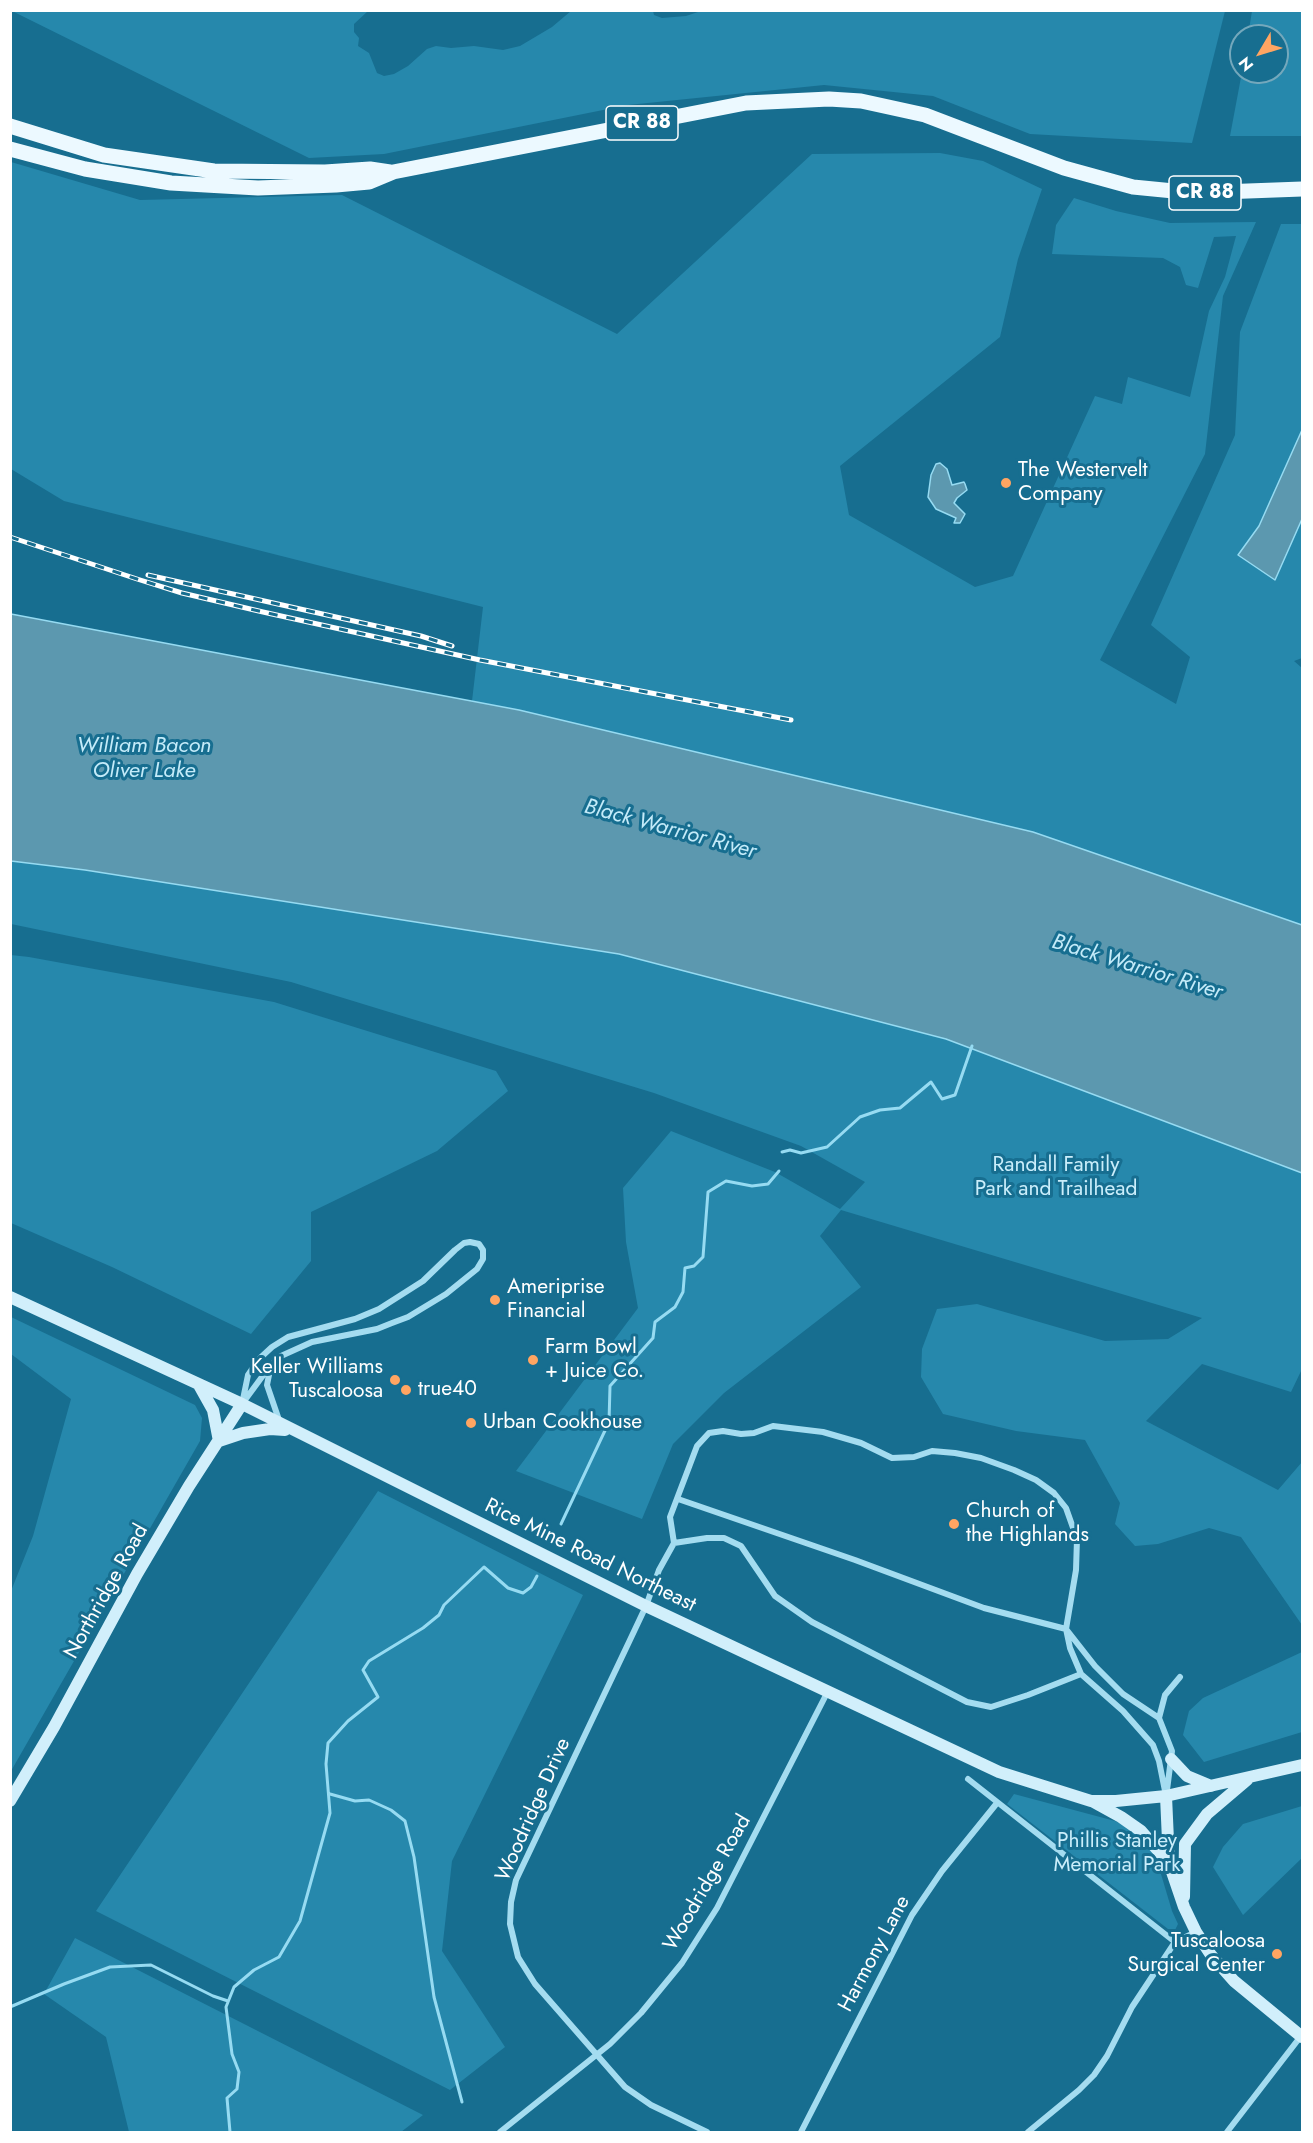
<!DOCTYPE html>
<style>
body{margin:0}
#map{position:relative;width:1313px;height:2143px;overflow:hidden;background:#176e90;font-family:Jost,sans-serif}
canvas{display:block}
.frame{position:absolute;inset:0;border:12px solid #fff;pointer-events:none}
.north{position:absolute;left:1229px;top:24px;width:60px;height:60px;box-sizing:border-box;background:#176e90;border:2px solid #74a8bc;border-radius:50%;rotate:232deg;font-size:16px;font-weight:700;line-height:24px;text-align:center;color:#fff}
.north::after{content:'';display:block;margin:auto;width:21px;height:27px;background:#ffa562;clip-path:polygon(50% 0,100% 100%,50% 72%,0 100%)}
</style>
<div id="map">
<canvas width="1313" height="2143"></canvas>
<div class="frame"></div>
<div class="north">N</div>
</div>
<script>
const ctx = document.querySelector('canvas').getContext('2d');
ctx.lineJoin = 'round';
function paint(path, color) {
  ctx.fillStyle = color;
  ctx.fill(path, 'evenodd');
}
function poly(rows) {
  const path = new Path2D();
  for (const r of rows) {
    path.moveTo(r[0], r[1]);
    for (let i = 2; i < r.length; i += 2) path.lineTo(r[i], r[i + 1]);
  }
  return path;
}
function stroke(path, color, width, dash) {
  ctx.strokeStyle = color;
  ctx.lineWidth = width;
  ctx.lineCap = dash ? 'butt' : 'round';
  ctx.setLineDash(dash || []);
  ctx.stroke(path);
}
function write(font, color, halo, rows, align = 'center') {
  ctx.font = font + ' Jost,sans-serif';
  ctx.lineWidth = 6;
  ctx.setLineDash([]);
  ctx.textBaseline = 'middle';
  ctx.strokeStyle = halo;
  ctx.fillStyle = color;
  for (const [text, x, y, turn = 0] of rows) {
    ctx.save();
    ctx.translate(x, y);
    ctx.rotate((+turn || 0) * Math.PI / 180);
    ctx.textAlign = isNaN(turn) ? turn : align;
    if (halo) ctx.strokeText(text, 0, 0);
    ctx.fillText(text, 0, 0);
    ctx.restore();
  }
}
const green = poly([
 [701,11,1225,11,1192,143,1030,134,933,96,824,85,628,105,384,154,309,158,12,11,368,11,354,24,354,32,359,38,358,46,369,53,377,73,384,76,394,74,408,66,427,49,436,46,451,48,474,46,503,50,520,46,552,27,571,11,653,11,654,15,662,18,686,16],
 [1252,11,1302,11,1302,136,1230,136,1242,72,1277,72,1277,36,1248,36],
 [940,153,983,161,1042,189,1018,259,1000,337,840,466,849,515,975,587,1013,576,1095,396,1122,404,1128,377,1190,397,1209,311,1225,277,1236,236,1214,237,1198,288,1186,285,1180,267,1163,258,1052,254,1056,225,1074,198,1116,211,1170,223,1256,222,1223,296,1205,454,1100,660,1176,704,1190,657,1151,625,1235,435,1240,332,1281,224,1302,224,1302,658,1294,661,1302,668,1302,925,1033,832,519,710,472,701,483,607,64,501,11,469,11,162,140,200,342,195,617,334,812,154],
 [11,861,85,870,619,954,946,1039,1302,1173,1302,1369,1291,1392,1202,1364,1146,1421,1278,1490,1302,1462,1302,1625,1241,1537,1209,1528,1158,1544,1135,1546,1115,1524,1120,1503,1085,1440,1016,1431,943,1414,921,1377,922,1349,937,1309,977,1304,1105,1341,1168,1339,1202,1318,841,1210,820,1236,861,1287,724,1393,673,1444,642,1519,516,1471,638,1308,626,1242,623,1188,671,1131,775,1172,840,1209,865,1182,801,1146,654,1093,291,982,11,924],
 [11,955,29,957,274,1002,496,1071,508,1091,437,1151,311,1212,311,1261,251,1334,112,1267,11,1223],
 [11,1317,195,1405,202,1418,200,1441,11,1771,11,1591,33,1536,71,1399,11,1354],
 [378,1491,583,1595,452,1861,442,1951,505,2047,450,2090,96,1911],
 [1302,1652,1302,1732,1204,1762,1183,1735,1189,1711,1203,1698],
 [1014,1794,1115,1821,1132,1829,1153,1852,1158,1864,1172,1911,1178,1924,1175,1930,1168,1929,1007,1804],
 [1302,1806,1302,1858,1243,1915,1213,1867,1223,1847,1243,1824],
 [75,1938,423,2115,401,2132,129,2132,106,2037,44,1994]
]);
const water = poly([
 [1302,430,1302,519,1275,580,1238,555,1259,526,1302,430],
 [940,463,947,469,952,485,964,482,965,484,967,490,957,498,954,503,965,514,960,523,954,523,956,518,936,509,928,497,931,475,936,464,940,463],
 [11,614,519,710,1033,832,1302,925,1302,1173,946,1039,619,954,85,870,11,861,11,614]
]);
const stream = poly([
 [782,1152,790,1150,801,1153,827,1147,860,1117,880,1110,900,1108,931,1082,942,1099,955,1095,972,1046],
 [561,1524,609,1422,610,1386,653,1338,655,1322,675,1307,683,1292,685,1268,694,1266,703,1257,708,1192,726,1181,752,1186,768,1184,779,1171],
 [330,1794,355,1801,369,1800,391,1810,405,1821,414,1857,434,1997,462,2102],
 [10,2007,64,1984,110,1967,151,1965,213,1996,228,2001],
 [230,2132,227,2098,237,2089,239,2072,232,2054,226,2007,234,1987,254,1970,279,1957,300,1921,330,1813,326,1764,328,1743,348,1721,378,1697,363,1670,369,1661,423,1628,439,1615,444,1605,484,1567,508,1588,523,1593,531,1587,537,1576]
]);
const minor = poly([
 [470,1242,479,1244,483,1250,483,1259,477,1269,446,1294,408,1317,392,1323,377,1329,312,1342,281,1356,270,1366,242,1404,248,1375,259,1359,272,1347,288,1337,355,1319,379,1309,423,1281,455,1250,464,1243,470,1242],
 [270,1370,267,1385,279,1420],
 [678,1499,855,1560,984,1608,1066,1629,1095,1666,1123,1694,1159,1718],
 [674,1543,707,1538,724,1538,741,1546,775,1596,812,1622,967,1702,991,1707,1028,1695,1081,1674],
 [968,1779,1175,1942],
 [1167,1790,1172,1751,1159,1718,1165,1695,1180,1677],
 [500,2132,610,2044,641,2013,682,1963,717,1908,827,1693],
 [707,2132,651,2105,625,2087,535,1984,518,1957,510,1924,511,1902,516,1880,629,1642,646,1606,659,1570,674,1543,670,1517,697,1446,709,1433,723,1431,741,1434,754,1433,773,1426,823,1432,861,1443,892,1458,914,1457,932,1451,955,1453,981,1458,1014,1470,1036,1480,1054,1493,1066,1508,1077,1539,1076,1570,1066,1629,1070,1648,1081,1674,1123,1711,1153,1745,1159,1761,1166,1796],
 [801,2132,912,1915,942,1871,997,1803],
 [1028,2132,1079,2090,1094,2075,1107,2056,1132,2007,1175,1942,1196,1932],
 [1227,2132,1301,2036]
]);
const secondary = poly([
 [10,1297,242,1404,646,1606,999,1772,1091,1801,1116,1801,1166,1796,1302,1765],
 [199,1385,213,1410,219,1441,243,1433,270,1429,285,1430],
 [1171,1759,1187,1776,1211,1786],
 [1166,1796,1169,1863,1184,1907,1196,1932,1211,1955,1234,1981,1302,2037],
 [10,1801,54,1727,137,1574,189,1486,242,1404],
 [1092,1801,1121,1817,1141,1831,1169,1863],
 [1184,1897,1185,1844,1207,1814,1247,1780]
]);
const primary = poly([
 [10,126,104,155,214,171,325,172,370,169,390,172],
 [10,149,85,169,171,183,258,188,336,185,369,182,393,172,746,103,829,99,861,101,925,115,1064,168,1133,187,1194,193,1302,189]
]);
const rail = poly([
 [10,537,137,579,182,593,263,612,480,660,791,720],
 [148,575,421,636,452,646]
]);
const markers = [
 [1006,483,6,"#ffa562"],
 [495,1300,6,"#ffa562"],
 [533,1360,6,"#ffa562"],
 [395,1380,6,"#ffa562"],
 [406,1390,6,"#ffa562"],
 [471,1423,6,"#ffa562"],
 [954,1524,6,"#ffa562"],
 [1277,1954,6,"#ffa562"]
];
const shields = [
 [642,123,72],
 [1205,193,72]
];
const shieldNames = [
 ["CR 88",642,123],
 ["CR 88",1205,193]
];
const poiNames = [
 ["The Westervelt",1018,471],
 ["Company",1018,495],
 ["Ameriprise",507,1288],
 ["Financial",507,1312],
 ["Farm Bowl",545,1348],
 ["+ Juice Co.",545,1372],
 ["Keller Williams",383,1368,"right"],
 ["Tuscaloosa",383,1392,"right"],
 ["true40",418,1390],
 ["Urban Cookhouse",483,1423],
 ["Church of",966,1512],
 ["the Highlands",966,1536],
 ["Tuscaloosa",1265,1942,"right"],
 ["Surgical Center",1265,1966,"right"]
];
const parkNames = [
 ["Randall Family",1056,1166],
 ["Park and Trailhead",1056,1190],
 ["Phillis Stanley",1117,1842],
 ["Memorial Park",1117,1866]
];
const streetNames = [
 ["Rice Mine Road Northeast",590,1556,26],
 ["Northridge Road",107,1592,-61],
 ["Woodridge Drive",534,1810,-66],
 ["Woodridge Road",708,1883,-60],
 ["Harmony Lane",875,1954,-62]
];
const waterNames = [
 ["William Bacon",144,747],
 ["Oliver Lake",144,772],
 ["Black Warrior River",670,830,15],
 ["Black Warrior River",1137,968,17]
];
paint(green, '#2688ac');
paint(water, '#5c98af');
stroke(water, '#96dbf2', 1.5);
stroke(stream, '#96dbf2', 3);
stroke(minor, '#a4dcf0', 6);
stroke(secondary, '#d1effb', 12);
stroke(primary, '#ecf9ff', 15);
stroke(rail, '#fff', 5);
stroke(rail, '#176e90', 3, [9]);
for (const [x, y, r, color] of markers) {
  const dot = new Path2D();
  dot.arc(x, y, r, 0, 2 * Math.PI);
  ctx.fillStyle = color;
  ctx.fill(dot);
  stroke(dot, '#176e90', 2);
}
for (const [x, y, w] of shields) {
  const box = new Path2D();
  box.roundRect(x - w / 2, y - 17, w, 34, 4.5);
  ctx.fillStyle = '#176e90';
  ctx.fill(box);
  stroke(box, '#fff', 1.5);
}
write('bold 20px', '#fff', null, shieldNames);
write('21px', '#fff', '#176e90', poiNames, 'left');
write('21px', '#caeefb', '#176e90', parkNames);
write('21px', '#fff', '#176e90', streetNames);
write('italic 22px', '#c4ebf9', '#176e90', waterNames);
</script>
